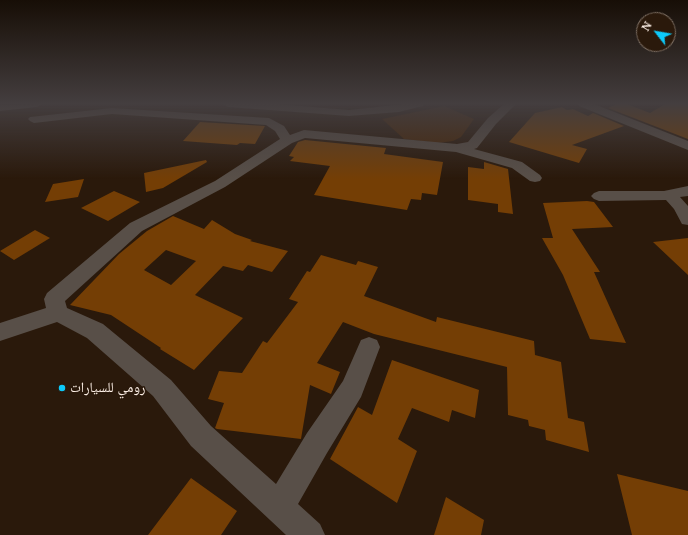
<!DOCTYPE html>
<meta charset="utf-8">
<style>
body{margin:0}
#map{position:relative;width:688px;height:535px;overflow:hidden;background:#2a190b;font-family:"Noto Serif",serif}
canvas{display:block}
.north{position:absolute;left:636px;top:12px;width:40px;height:40px;box-sizing:border-box;background:#2a190b;border:1px solid #7e6f63;border-radius:50%;rotate:301deg;font-size:11px;font-weight:700;line-height:16px;text-align:center;color:#fcefe6}
.north::after{content:'';display:block;margin:auto;width:14px;height:18px;background:#0dcafa;clip-path:polygon(50% 0,100% 100%,50% 72%,0 100%)}
</style>
<div id="map">
<canvas width="688" height="535"></canvas>
<div class="north">N</div>
</div>
<script>
const ctx = document.querySelector('canvas').getContext('2d');
ctx.lineJoin = 'round';
function paint(path, color) {
  ctx.fillStyle = color;
  ctx.fill(path, 'evenodd');
}
function poly(rows) {
  const path = new Path2D();
  for (const r of rows) {
    path.moveTo(r[0], r[1]);
    for (let i = 2; i < r.length; i += 2) path.lineTo(r[i], r[i + 1]);
  }
  return path;
}
function stroke(path, color, width, dash) {
  ctx.strokeStyle = color;
  ctx.lineWidth = width;
  ctx.lineCap = dash ? 'butt' : 'round';
  ctx.setLineDash(dash || []);
  ctx.stroke(path);
}
function write(font, color, halo, rows, align = 'center') {
  ctx.font = font + ' "Noto Serif","Noto Naskh Arabic",serif';
  ctx.lineWidth = 3;
  ctx.setLineDash([]);
  ctx.textBaseline = 'middle';
  ctx.strokeStyle = halo;
  ctx.fillStyle = color;
  for (const [text, x, y, turn = 0] of rows) {
    ctx.save();
    ctx.translate(x, y);
    ctx.rotate((+turn || 0) * Math.PI / 180);
    ctx.textAlign = isNaN(turn) ? turn : align;
    if (halo) ctx.strokeText(text, 0, 0);
    ctx.fillText(text, 0, 0);
    ctx.restore();
  }
}
const green = poly([
 [444,106,474,119,461,137,453,141,438,143,404,139,382,119]
]);
const building = poly([
 [616,104,627,104,650,113,665,104,688,104,688,139,608,108],
 [562,107,567,110,573,109,588,116,593,113,624,126,572,145,587,149,579,163,509,142,535,113],
 [200,122,265,126,255,144,240,143,237,145,183,141],
 [305,140,386,148,384,154,443,162,437,195,422,193,421,200,411,199,407,210,314,195,330,166,290,161,294,157,289,156,298,142],
 [206,160,207,162,163,188,146,192,144,173],
 [484,162,508,169,513,214,498,212,498,204,468,200,468,167,484,169],
 [84,179,78,197,45,202,53,184],
 [114,191,140,202,108,221,81,208],
 [587,201,594,202,613,227,572,229,600,272,594,272,626,343,590,339,563,275,542,238,553,238,543,203],
 [173,216,204,229,212,220,235,234,252,240,250,241,288,251,272,272,248,265,243,271,223,266,195,295,243,318,194,370,160,349,161,348,111,315,70,305,119,254,147,231],
 [166,250,196,261,171,285,144,270],
 [35,230,50,238,14,260,0,251],
 [688,238,688,275,653,242],
 [321,255,356,265,358,261,378,267,364,296,436,322,437,317,534,341,535,355,561,362,568,418,584,422,589,452,546,440,545,430,529,426,528,420,508,415,507,367,374,334,343,322,317,363,340,372,331,394,310,385,301,439,217,429,215,428,224,403,208,399,219,371,242,373,263,341,267,343,298,302,289,299,307,271,310,272],
 [392,360,479,390,475,418,452,410,449,422,412,408,398,439,417,451,397,503,330,459,358,407,372,415],
 [617,474,688,491,688,535,632,535],
 [191,478,237,511,221,535,148,535],
 [446,497,484,520,481,535,434,535]
]);
const minor = poly([
 [42,104,37,107,0,111,0,105,42,104],
 [223,104,277,104,349,110,404,104,424,104,423,106,399,112,349,116,228,107,223,104],
 [504,104,516,104,496,124,477,148,474,149,522,162,540,175,542,178,540,181,535,182,530,181,512,168,456,152,305,138,292,143,225,187,142,231,65,301,67,308,103,324,171,380,211,426,276,484,307,433,343,381,361,340,369,337,377,340,380,347,361,397,327,453,298,504,320,524,325,535,286,535,191,446,153,396,87,338,57,322,0,341,0,323,46,308,44,299,47,293,130,223,215,181,280,139,275,131,266,125,112,114,34,123,30,121,28,119,30,117,112,108,269,118,284,126,290,135,304,130,457,144,468,142,488,118,504,104],
 [578,104,594,104,688,141,688,150,579,106,578,104],
 [688,186,688,196,680,197,688,206,688,225,682,224,674,209,666,200,599,201,594,199,591,196,594,193,599,191,664,191,688,186]
]);
const markers = [
 [62,388,4,"#0dcafa"]
];
const nearPoinames = [
 ["رومي للسيارات",70,388]
];
paint(green, '#482505');
paint(building, '#743e05');
paint(minor, '#584f48');
const sky = ctx.createLinearGradient(0, 0, 0, 179);
sky.addColorStop(0, '#170e06');
sky.addColorStop(0.58, '#443e3f');
sky.addColorStop(1, '#443e3f00');
ctx.fillStyle = sky;
ctx.fillRect(0, 0, 688, 179);
for (const [x, y, r, color] of markers) {
  const dot = new Path2D();
  dot.arc(x, y, r, 0, 2 * Math.PI);
  ctx.fillStyle = color;
  ctx.fill(dot);
  stroke(dot, '#2a190b', 1.5);
}
write('14px', '#fcefe6', '#2a190b', nearPoinames, 'left');
</script>
